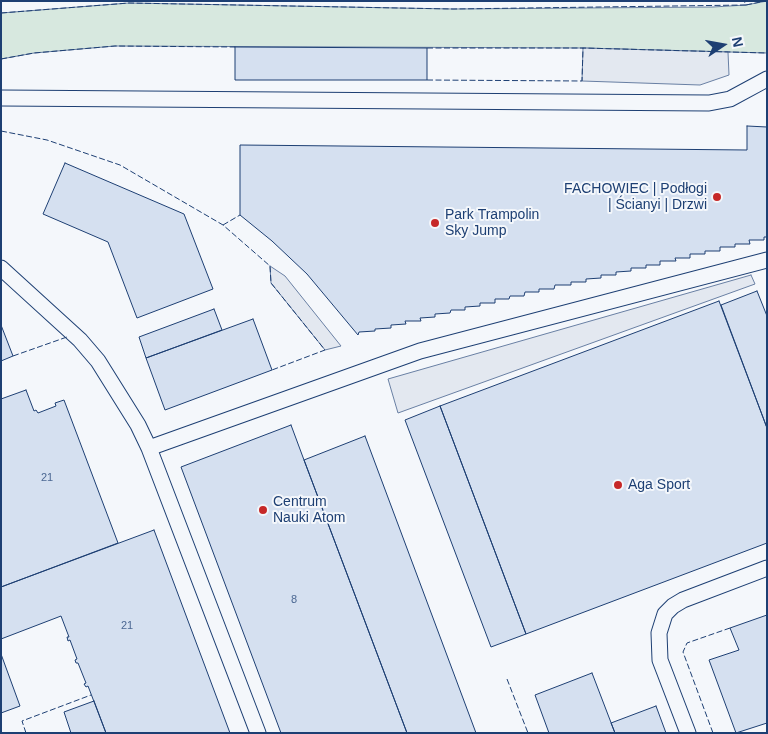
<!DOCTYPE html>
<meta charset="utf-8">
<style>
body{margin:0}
#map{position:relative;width:768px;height:734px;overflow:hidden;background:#f4f7fb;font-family:Arial,sans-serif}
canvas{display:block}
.frame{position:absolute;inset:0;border:2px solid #1d3f73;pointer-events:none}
.north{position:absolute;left:698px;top:20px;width:50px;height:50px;-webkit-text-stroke:4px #f4f7fb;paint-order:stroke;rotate:78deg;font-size:14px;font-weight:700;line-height:20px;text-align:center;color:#1d3f73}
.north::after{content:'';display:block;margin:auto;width:18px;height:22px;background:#1d3f73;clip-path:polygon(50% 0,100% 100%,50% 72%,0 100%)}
</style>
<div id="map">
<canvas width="768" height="734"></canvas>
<div class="frame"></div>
<div class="north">N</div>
</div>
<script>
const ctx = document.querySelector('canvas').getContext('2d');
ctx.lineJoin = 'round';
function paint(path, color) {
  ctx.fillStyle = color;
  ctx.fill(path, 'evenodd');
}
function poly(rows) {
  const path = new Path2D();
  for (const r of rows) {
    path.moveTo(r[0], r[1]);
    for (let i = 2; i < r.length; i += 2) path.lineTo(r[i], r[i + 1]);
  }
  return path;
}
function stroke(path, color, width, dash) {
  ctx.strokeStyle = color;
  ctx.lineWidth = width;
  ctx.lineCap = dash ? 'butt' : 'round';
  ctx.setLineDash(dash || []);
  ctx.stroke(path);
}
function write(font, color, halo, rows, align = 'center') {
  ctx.font = font + ' Arial,sans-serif';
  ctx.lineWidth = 4;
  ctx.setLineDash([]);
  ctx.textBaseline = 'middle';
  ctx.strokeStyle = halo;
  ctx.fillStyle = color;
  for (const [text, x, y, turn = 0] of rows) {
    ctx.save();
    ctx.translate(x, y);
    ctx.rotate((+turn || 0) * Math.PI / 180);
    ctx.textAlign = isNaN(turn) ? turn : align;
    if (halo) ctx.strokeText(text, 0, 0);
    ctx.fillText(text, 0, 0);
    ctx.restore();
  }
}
const green = poly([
 [767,1,767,53,583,48,115,46,34,53,1,59,1,13,129,3,453,9,713,7,746,5,767,1]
]);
const parking = poly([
 [583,48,728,52,729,75,700,85,582,81,583,48],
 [270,266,285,276,341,346,325,350,271,283,270,266],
 [751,275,755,284,398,413,388,379,751,275]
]);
const building = poly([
 [235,47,427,48,427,80,235,80,235,47],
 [747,126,767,127,767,237,764,237,764,240,749,240,750,244,735,244,735,247,720,247,720,251,705,251,705,254,690,254,690,258,675,258,676,261,660,261,660,265,646,265,646,268,631,268,631,271,616,272,616,275,601,275,601,278,586,279,586,282,571,282,571,285,555,285,554,289,539,289,539,292,525,292,524,296,510,296,509,299,495,299,495,303,480,303,480,306,465,307,465,310,451,310,450,313,435,314,435,317,420,318,421,321,405,321,406,324,391,325,391,328,375,329,375,331,359,332,358,335,307,274,272,241,240,215,240,145,747,150,747,126],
 [65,163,184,214,213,289,137,318,108,242,43,214,65,163],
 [757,291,767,316,767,428,721,305,757,291],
 [719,301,767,428,767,543,526,634,440,406,719,301],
 [214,309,222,330,146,358,139,337,214,309],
 [253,319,272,370,165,410,146,358,253,319],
 [1,325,13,356,1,361,1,325],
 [26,390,34,411,36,410,38,413,56,406,55,403,64,400,118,543,1,587,1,399,26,390],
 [440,406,526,634,491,647,405,420,440,406],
 [291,425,304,460,407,733,281,733,181,467,291,425],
 [365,436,476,733,407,733,304,460,365,436],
 [154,530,230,733,106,733,88,686,86,687,84,684,86,683,78,663,76,663,75,660,77,659,70,640,68,641,67,637,69,637,61,616,1,639,1,587,154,530],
 [767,615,767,723,736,733,709,660,739,650,730,628,767,615],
 [1,654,20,706,1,713,1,654],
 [592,673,615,733,549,733,535,695,592,673],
 [94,701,106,733,71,733,64,712,94,701],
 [656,706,666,733,615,733,611,723,656,706]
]);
const service = poly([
 [1,98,709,103,730,99,767,79],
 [1,268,80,340,98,361,138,425,149,448,258,733],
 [149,448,420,351,767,260],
 [688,733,660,660,659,633,665,614,673,606,683,600,767,568]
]);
const fence = poly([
 [746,5,765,1],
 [1,13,129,3,453,9,746,5,744,1],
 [427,48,583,48,767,53],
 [1,59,34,53,115,46,235,47],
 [427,80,582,81,583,48],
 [1,131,47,140,120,165,223,225,270,266,271,283,325,350,272,370],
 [223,225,240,215],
 [13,356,67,337],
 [507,679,528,733],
 [26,733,22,721,91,695],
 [713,733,683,652,687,643,730,628]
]);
const markers = [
 [717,197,5,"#c62828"],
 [435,223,5,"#c62828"],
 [618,485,5,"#c62828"],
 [263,510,5,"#c62828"]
];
const numberNames = [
 ["21",47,478],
 ["8",294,600],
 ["21",127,626]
];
const poiNames = [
 ["FACHOWIEC | Podłogi",707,189,"right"],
 ["| Ścianyi | Drzwi",707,205,"right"],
 ["Park Trampolin",445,215],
 ["Sky Jump",445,231],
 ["Aga Sport",628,485],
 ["Centrum",273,502],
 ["Nauki Atom",273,518]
];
paint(green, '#d7e8df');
stroke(green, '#687fa3', 1);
paint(parking, '#e3e8f0');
stroke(parking, '#687fa3', 1);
paint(building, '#d5e0f0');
stroke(building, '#1d3f73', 1);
stroke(service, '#1d3f73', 17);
stroke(service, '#f4f7fb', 15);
stroke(fence, '#1d3f73', 1, [6, 2.5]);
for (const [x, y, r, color] of markers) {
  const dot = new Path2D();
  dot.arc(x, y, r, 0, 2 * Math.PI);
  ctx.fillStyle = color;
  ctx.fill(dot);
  stroke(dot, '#f4f7fb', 2);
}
write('11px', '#4b6792', null, numberNames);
write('14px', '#1d3f73', '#f4f7fb', poiNames, 'left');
</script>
